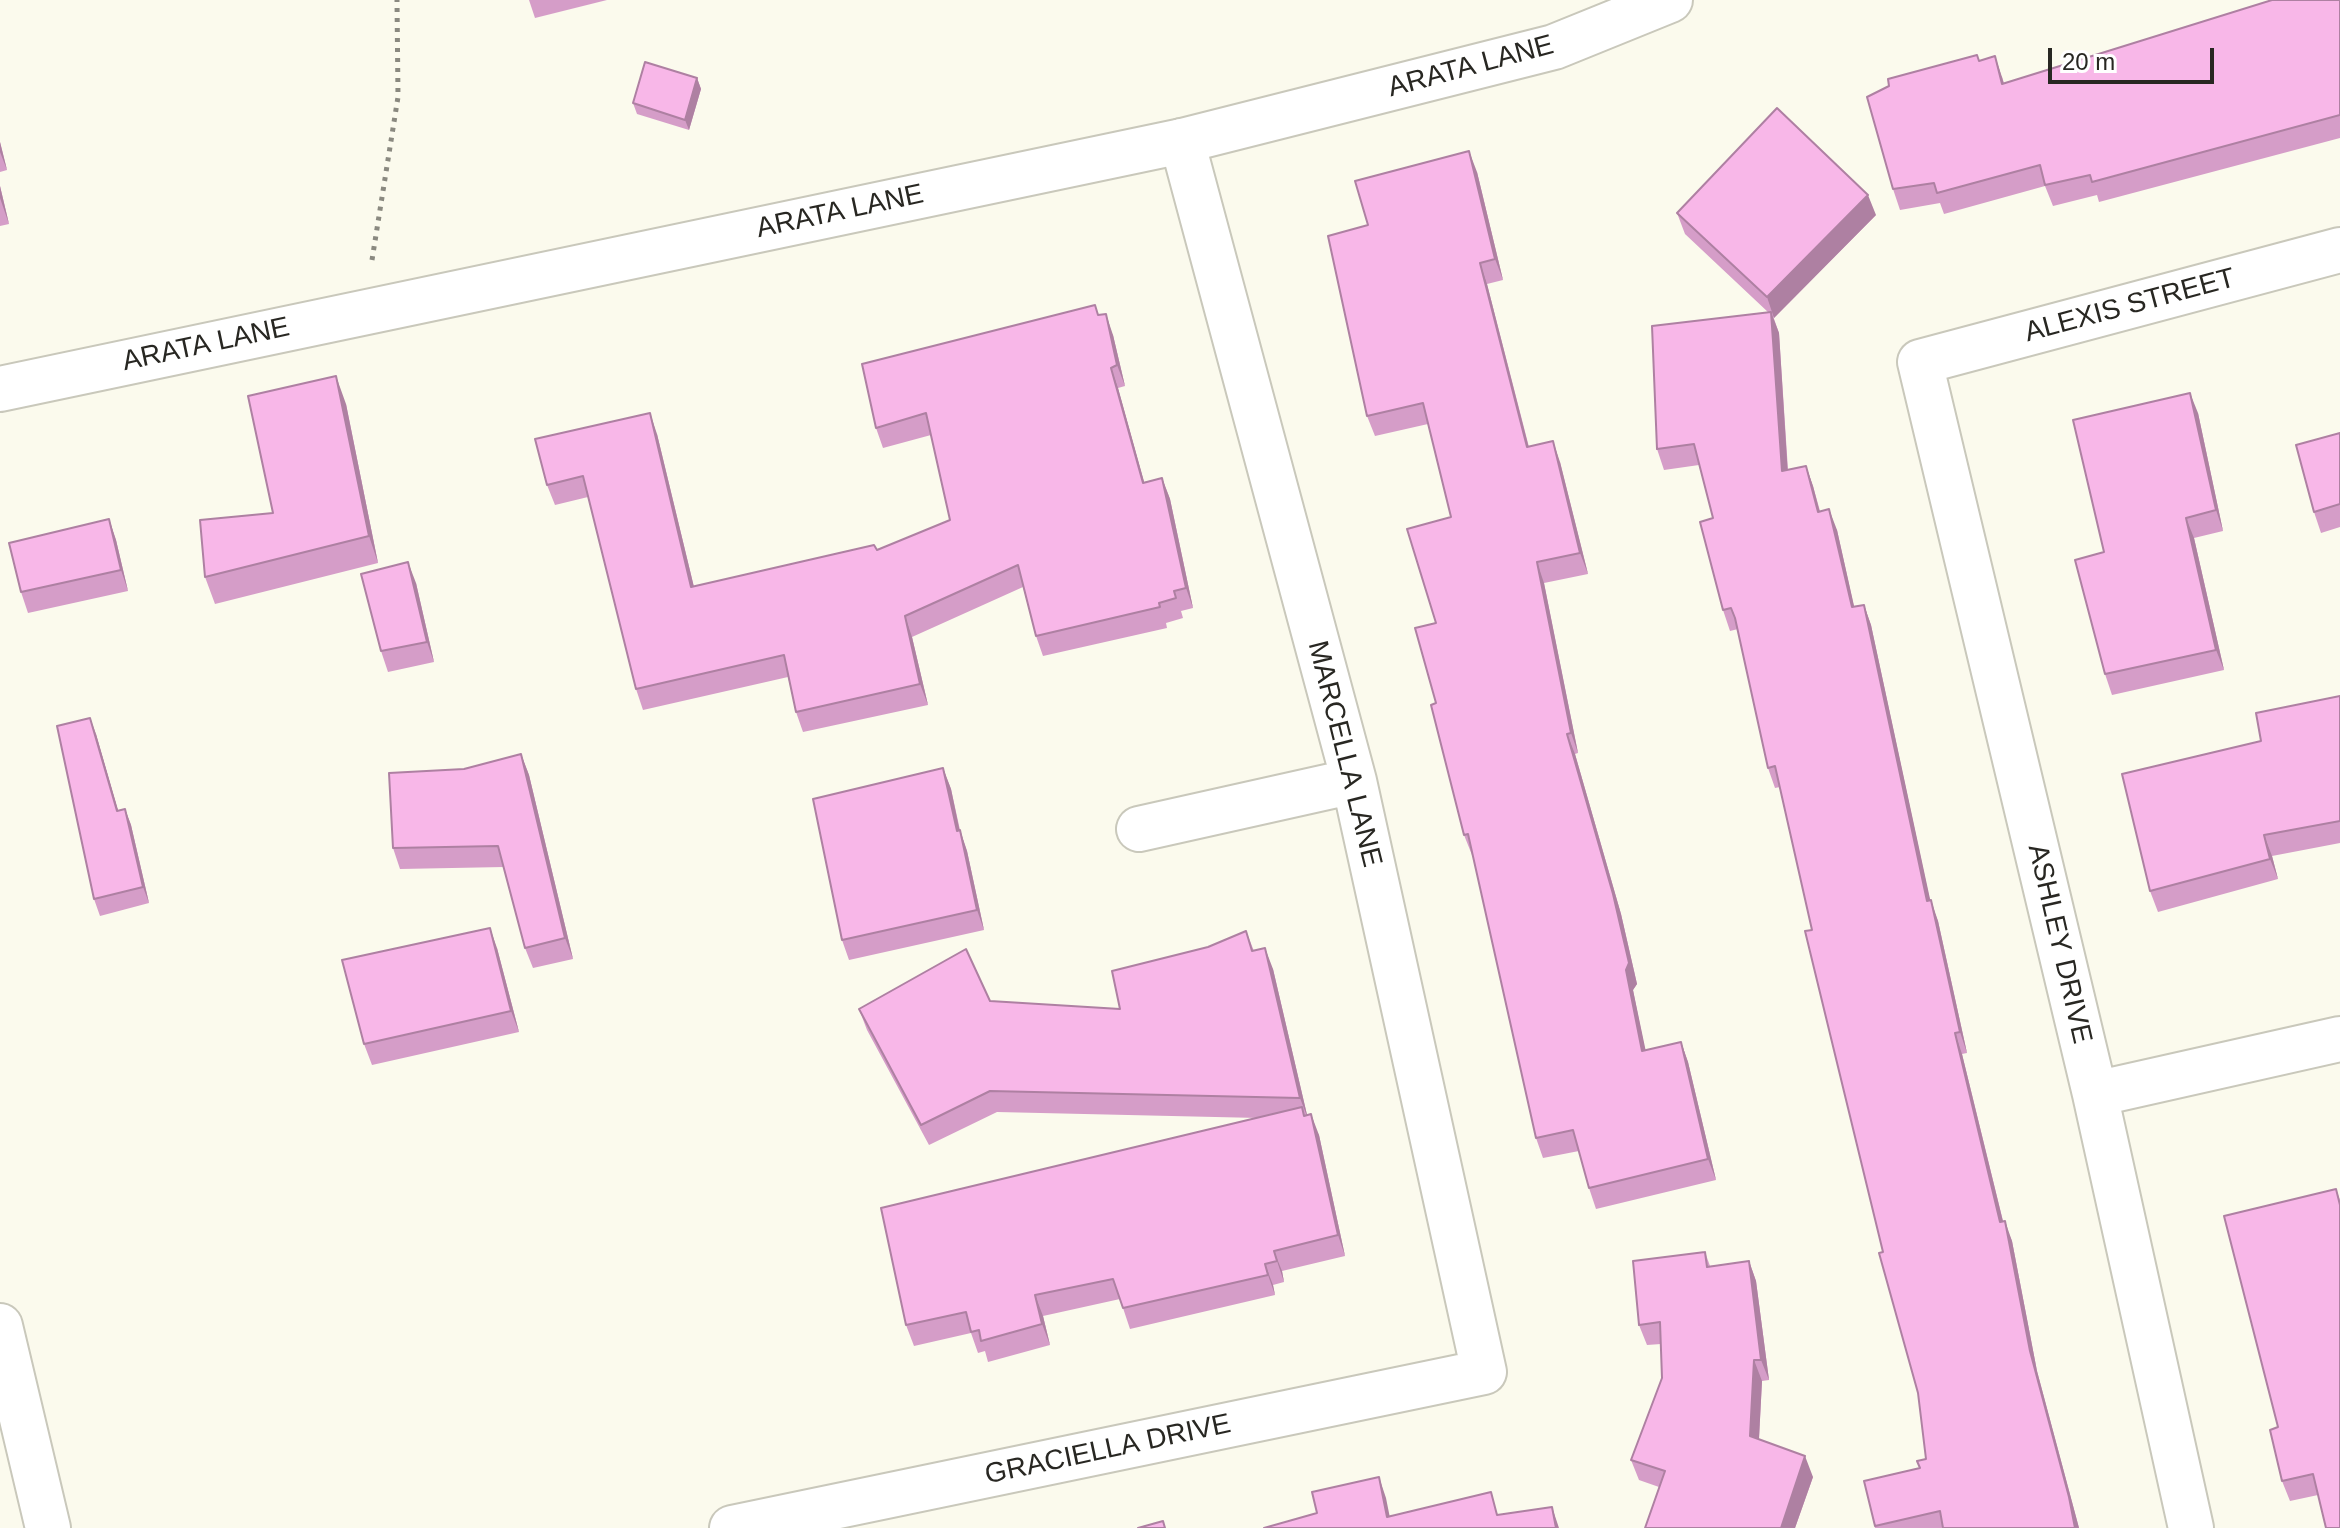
<!DOCTYPE html>
<style>
body{margin:0}
#map{position:relative;width:2340px;height:1528px;overflow:hidden;background:#fbfaed;font-family:Arial,sans-serif}
canvas{display:block}
.scale{position:absolute;left:2048px;top:48px;width:166px;height:36px;box-sizing:border-box;border:4px solid #282722;border-top:0;padding-left:10px;font-size:24px;line-height:28px;white-space:nowrap;color:#282722;-webkit-text-stroke:6px #fff;paint-order:stroke}
</style>
<div id="map">
<canvas width="2340" height="1528"></canvas>
<div class="scale">20 m</div>
</div>
<script>
const ctx = document.querySelector('canvas').getContext('2d');
ctx.lineJoin = 'round';
function poly(rows) {
  const path = new Path2D();
  for (const r of rows) {
    path.moveTo(r[0], r[1]);
    for (let i = 2; i < r.length; i += 2) path.lineTo(r[i], r[i + 1]);
  }
  return path;
}
function stroke(path, color, width, dash) {
  ctx.strokeStyle = color;
  ctx.lineWidth = width;
  ctx.lineCap = dash ? 'butt' : 'round';
  ctx.setLineDash(dash || []);
  ctx.stroke(path);
}
function paint(path, color) {
  ctx.fillStyle = color;
  ctx.fill(path, 'evenodd');
}
function write(font, color, halo, rows, align = 'center') {
  ctx.font = font + ' Arial,sans-serif';
  ctx.lineWidth = 6;
  ctx.setLineDash([]);
  ctx.textBaseline = 'middle';
  ctx.strokeStyle = halo;
  ctx.fillStyle = color;
  for (const [text, x, y, turn = 0] of rows) {
    ctx.save();
    ctx.translate(x, y);
    ctx.rotate((+turn || 0) * Math.PI / 180);
    ctx.textAlign = isNaN(turn) ? turn : align;
    if (halo) ctx.strokeText(text, 0, 0);
    ctx.fillText(text, 0, 0);
    ctx.restore();
  }
}
const path = poly([
 [372,260,398,97,397,0]
]);
const street = poly([
 [1139,829,1354,781],
 [2095,1094,2340,1039],
 [732,1528,1484,1372,1354,781,1182,141],
 [2191,1528,2095,1094,1920,362,2340,250]
]);
const secondary = poly([
 [0,389,1182,141,1554,47,1670,0],
 [0,1326,48,1528]
]);
const wall = poly([
 [529,0,607,0,535,18],
 [2340,0,2340,138,2099,202,2097,195,2053,206,2045,186,1944,214,1940,203,1900,210,1893,189,1979,61,2002,77,2004,83],
 [697,78,701,89,689,130,637,114,633,103],
 [0,142,7,170,0,172],
 [1477,172,1503,280,1487,284,1529,447,1560,462,1588,574,1544,583,1578,753,1575,754,1621,914,1637,984,1633,990,1645,1050,1681,1042,1688,1062,1716,1180,1596,1209,1589,1188,1579,1151,1543,1158,1536,1138,1473,855,1472,855,1464,835,1436,703,1436,623,1451,517,1428,424,1375,436,1367,416,1368,225],
 [0,186,9,224,0,226],
 [1677,213,1876,215,1774,318,1773,316,1779,333,1788,470,1806,466,1813,486,1820,511,1837,530,1854,607,1864,605,1871,625,1930,901,1938,921,1967,1053,1962,1054,2003,1221,2012,1241,2037,1371,2079,1528,1875,1528,1864,1481,1920,1468,1926,1459,1918,1393,1883,1252,1780,787,1775,788,1768,768,1738,629,1730,631,1723,610,1713,518,1699,465,1664,470,1657,449,1769,313,1685,234],
 [1098,315,1113,335,1125,386,1118,388,1144,482,1162,478,1170,499,1193,608,1181,611,1183,618,1166,623,1167,628,1043,656,1036,636,1023,587,912,637,928,705,803,732,796,712,788,677,643,710,636,689,588,497,555,505,547,485,657,434,694,587,877,550,950,520,931,435,883,448,876,428],
 [346,404,378,563,215,604,205,577,273,513],
 [2198,413,2223,531,2194,538,2224,670,2112,695,2105,674],
 [2340,433,2340,527,2321,533,2314,512],
 [109,519,116,540,128,591,28,613,21,592],
 [416,583,434,662,388,672,381,651],
 [2340,696,2340,843,2272,856,2278,879,2158,912,2150,891,2261,741],
 [96,734,118,811,125,809,131,825,149,903,100,916,94,899],
 [521,754,529,775,573,959,533,968,525,948,504,867,400,869,393,848,464,769],
 [943,768,951,789,960,830,967,851,984,930,849,960,842,940],
 [1246,931,1254,951,1273,969,1307,1115,1319,1135,1345,1256,1282,1271,1284,1282,1273,1285,1275,1295,1130,1329,1120,1299,1043,1316,1050,1345,988,1362,985,1351,978,1353,971,1333,914,1346,906,1325,1259,1118,997,1112,929,1145,867,1030,859,1009,990,1001,1120,1009,1208,947],
 [497,948,519,1032,372,1065,364,1044],
 [2336,1189,2340,1200,2340,1528,2318,1495,2290,1501,2282,1481,2278,1427],
 [1705,1252,1710,1266,1749,1261,1756,1281,1769,1380,1762,1381,1759,1439,1813,1477,1795,1528,1645,1528,1659,1487,1639,1480,1631,1460,1662,1378,1661,1344,1647,1345,1639,1325]
]);
const shadedWall = poly([
 [1995,56,2002,77,2009,104,2002,84],
 [697,78,701,89,689,130,685,120],
 [0,142,7,170,0,152],
 [1469,151,1477,172,1503,280,1495,259],
 [0,186,9,224,0,198],
 [1868,195,1876,215,1774,318,1767,297],
 [1480,263,1487,284,1534,468,1527,447],
 [1771,312,1779,333,1789,492,1782,471],
 [1106,314,1113,335,1125,386,1117,365],
 [1111,368,1118,388,1150,503,1143,483],
 [336,376,346,404,378,563,369,536],
 [2190,393,2198,413,2223,531,2216,510],
 [650,413,657,434,699,608,691,587],
 [1553,441,1560,462,1588,574,1580,553],
 [1806,466,1813,486,1825,532,1818,512],
 [1162,478,1170,499,1193,608,1186,588],
 [1829,509,1837,530,1859,628,1852,607],
 [2186,518,2194,538,2224,670,2216,650],
 [109,519,116,540,128,591,121,570],
 [408,562,416,583,434,662,427,642],
 [1537,562,1544,583,1578,753,1571,733],
 [1864,605,1871,625,1935,922,1927,901],
 [905,616,912,637,928,705,920,684],
 [90,718,96,734,123,827,117,811],
 [1567,734,1575,754,1621,914,1637,984,1633,990,1650,1071,1642,1051],
 [521,754,529,775,573,959,565,938],
 [943,768,951,789,964,852,957,831],
 [125,809,131,825,149,903,143,887],
 [960,830,967,851,984,930,977,910],
 [2264,835,2272,856,2278,879,2270,859],
 [1931,900,1938,921,1967,1053,1960,1032],
 [490,928,497,948,519,1032,511,1011],
 [1265,948,1273,969,1308,1119,1300,1098],
 [1955,1033,1962,1054,2008,1242,2000,1222],
 [1681,1042,1688,1062,1716,1180,1708,1159],
 [1311,1114,1319,1135,1345,1256,1338,1235],
 [2005,1221,2012,1241,2037,1371,2079,1528,2075,1528,2030,1351],
 [1274,1251,1282,1271,1284,1282,1277,1261],
 [1749,1261,1756,1281,1769,1380,1761,1360],
 [1265,1264,1273,1285,1275,1295,1268,1275],
 [1035,1295,1043,1316,1050,1345,1042,1324],
 [1754,1360,1762,1381,1758,1457,1750,1436],
 [1805,1456,1813,1477,1795,1528,1781,1528],
 [1379,1477,1386,1498,1392,1528,1387,1517],
 [1552,1507,1559,1528,1560,1528,1556,1528]
]);
const building = poly([
 [2272,0,2340,0,2340,115,2092,182,2090,175,2045,185,2040,165,1937,193,1934,183,1893,189,1867,97,1889,86,1888,79,1977,55,1979,61,1995,56,2002,84,2272,0],
 [645,62,697,78,685,120,633,103,645,62],
 [1777,108,1868,195,1767,297,1677,213,1777,108],
 [1469,151,1495,259,1480,263,1527,447,1553,441,1580,553,1537,562,1571,733,1567,734,1613,894,1629,963,1626,970,1642,1051,1681,1042,1708,1159,1589,1188,1573,1130,1536,1138,1468,834,1464,835,1431,705,1436,703,1415,628,1436,623,1407,529,1451,517,1423,403,1367,416,1328,236,1368,225,1355,181,1469,151],
 [1095,305,1098,315,1106,314,1117,365,1111,368,1143,483,1162,478,1186,588,1174,591,1176,598,1159,603,1160,607,1036,636,1018,565,905,616,920,684,796,712,784,655,636,689,583,476,547,485,535,439,650,413,691,587,874,545,877,550,950,520,926,413,876,428,862,364,1095,305],
 [1771,312,1782,471,1806,466,1818,512,1829,509,1852,607,1864,605,1927,901,1931,900,1960,1032,1955,1033,2000,1222,2005,1221,2030,1351,2069,1497,2075,1528,1943,1528,1940,1511,1875,1526,1864,1481,1920,1468,1917,1461,1926,1459,1918,1393,1879,1253,1883,1252,1805,931,1812,930,1775,766,1768,768,1735,618,1731,608,1723,610,1700,522,1713,518,1694,444,1657,449,1652,326,1771,312],
 [336,376,369,536,205,577,200,520,273,513,248,396,336,376],
 [2190,393,2216,510,2186,518,2216,650,2105,674,2075,560,2104,552,2073,420,2190,393],
 [2340,433,2340,504,2314,512,2296,445,2340,433],
 [109,519,121,570,21,592,9,543,109,519],
 [408,562,427,642,381,651,361,574,408,562],
 [2340,696,2340,821,2264,835,2270,859,2150,891,2122,774,2261,741,2256,713,2340,696],
 [90,718,117,811,125,809,143,887,94,899,57,726,90,718],
 [521,754,565,938,525,948,498,846,393,848,389,773,464,769,521,754],
 [943,768,957,831,960,830,977,910,842,940,813,799,943,768],
 [490,928,511,1011,364,1044,342,960,490,928],
 [1246,931,1252,951,1265,948,1300,1098,990,1091,921,1125,859,1009,966,949,990,1001,1120,1009,1112,971,1208,947,1246,931],
 [1302,1107,1304,1116,1311,1114,1338,1235,1274,1251,1277,1261,1265,1264,1268,1275,1123,1308,1113,1279,1035,1295,1042,1324,981,1341,979,1330,971,1332,966,1312,906,1325,881,1208,1302,1107],
 [2336,1189,2340,1205,2340,1528,2326,1528,2313,1474,2282,1481,2270,1430,2278,1427,2224,1216,2336,1189],
 [1705,1252,1707,1267,1749,1261,1761,1360,1754,1360,1750,1436,1805,1456,1781,1528,1645,1528,1665,1471,1631,1460,1662,1378,1660,1322,1639,1325,1633,1261,1705,1252],
 [1379,1477,1387,1517,1491,1492,1497,1515,1552,1507,1556,1528,1264,1528,1317,1513,1312,1492,1379,1477],
 [1163,1521,1165,1528,1138,1528,1163,1521]
]);
const streetNames = [
 ["ARATA LANE",1471,67,-15],
 ["ARATA LANE",840,212,-12],
 ["ALEXIS STREET",2130,306,-15],
 ["ARATA LANE",206,345,-12],
 ["MARCELLA LANE",1344,754,76],
 ["ASHLEY DRIVE",2059,944,77],
 ["GRACIELLA DRIVE",1108,1450,-12]
];
stroke(street, '#c9c8bb', 48);
stroke(secondary, '#c9c8bb', 48);
stroke(path, '#8a8980', 5, [4, 6]);
stroke(street, '#fff', 44);
stroke(secondary, '#fff', 44);
paint(wall, '#d59dc8');
paint(shadedWall, '#ae80a2');
paint(building, '#f8b7e8');
stroke(building, '#ae80a2', 2);
write('28px', '#282722', '#fff', streetNames);
</script>
